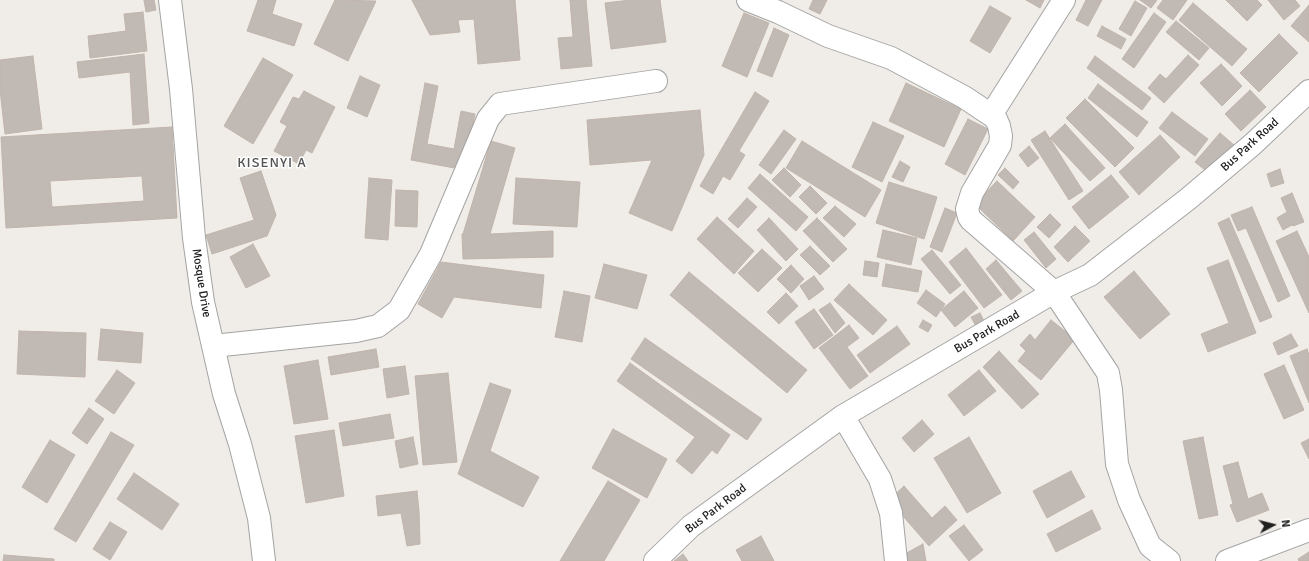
<!DOCTYPE html>
<style>
body{margin:0}
#map{position:relative;width:1309px;height:561px;overflow:hidden;background:#f0ede8;font-family:Signika,sans-serif}
canvas{display:block}
.north{position:absolute;left:1253px;top:505px;width:40px;height:40px;-webkit-text-stroke:3px #fff;paint-order:stroke;rotate:83deg;font-size:11px;font-weight:700;line-height:16px;text-align:center;color:#202020}
.north::after{content:'';display:block;margin:auto;width:14px;height:18px;background:#202020;clip-path:polygon(50% 0,100% 100%,50% 72%,0 100%)}
</style>
<div id="map">
<canvas width="1309" height="561"></canvas>
<div class="north">N</div>
</div>
<script>
const ctx = document.querySelector('canvas').getContext('2d');
ctx.lineJoin = 'round';
function paint(path, color) {
  ctx.fillStyle = color;
  ctx.fill(path, 'evenodd');
}
function poly(rows) {
  const path = new Path2D();
  for (const r of rows) {
    path.moveTo(r[0], r[1]);
    for (let i = 2; i < r.length; i += 2) path.lineTo(r[i], r[i + 1]);
  }
  return path;
}
function stroke(path, color, width, dash) {
  ctx.strokeStyle = color;
  ctx.lineWidth = width;
  ctx.lineCap = dash ? 'butt' : 'round';
  ctx.setLineDash(dash || []);
  ctx.stroke(path);
}
function write(font, color, halo, rows, align = 'center') {
  ctx.font = font + ' Signika,sans-serif';
  ctx.lineWidth = 3;
  ctx.setLineDash([]);
  ctx.textBaseline = 'middle';
  ctx.strokeStyle = halo;
  ctx.fillStyle = color;
  for (const [text, x, y, turn = 0] of rows) {
    ctx.save();
    ctx.translate(x, y);
    ctx.rotate((+turn || 0) * Math.PI / 180);
    ctx.textAlign = isNaN(turn) ? turn : align;
    if (halo) ctx.strokeText(text, 0, 0);
    ctx.fillText(text, 0, 0);
    ctx.restore();
  }
}
const building = poly([
 [144,0,154,0,156,10,146,12,144,0],
 [258,0,276,0,272,14,302,24,294,46,247,31,258,0],
 [335,0,376,1,348,61,314,44,335,0],
 [412,0,515,0,520,60,478,64,474,19,458,20,460,32,430,35,412,0],
 [570,0,586,0,592,66,561,69,558,38,573,37,570,0],
 [630,0,660,0,666,42,611,49,605,3,630,0],
 [813,0,827,0,820,14,809,9,813,0],
 [1026,0,1044,0,1040,8,1026,0],
 [1086,0,1102,0,1088,26,1076,20,1086,0],
 [1140,0,1157,0,1151,8,1140,0],
 [1163,0,1187,0,1173,20,1157,8,1163,0],
 [1226,0,1257,0,1262,5,1247,21,1226,0],
 [1268,0,1295,0,1300,6,1284,20,1268,0],
 [1135,1,1147,8,1131,36,1119,29,1135,1],
 [1193,3,1247,49,1232,66,1179,20,1193,3],
 [1309,5,1309,42,1291,26,1309,5],
 [990,6,1011,18,990,53,970,41,990,6],
 [143,12,147,51,90,58,88,36,126,31,124,14,143,12],
 [744,13,769,23,747,77,722,66,744,13],
 [1154,13,1166,22,1134,68,1122,59,1154,13],
 [1176,21,1209,48,1199,60,1166,32,1176,21],
 [1102,26,1126,39,1121,49,1097,36,1102,26],
 [774,28,789,35,772,77,757,71,774,28],
 [1279,34,1298,53,1259,92,1240,73,1279,34],
 [144,54,149,123,133,125,130,72,79,78,77,62,144,54],
 [1188,55,1199,65,1164,103,1148,88,1160,74,1166,79,1188,55],
 [33,56,42,129,5,134,0,90,0,60,33,56],
 [1095,56,1151,98,1142,110,1087,68,1095,56],
 [263,58,293,75,253,144,224,126,263,58],
 [1221,64,1242,86,1222,106,1200,83,1221,64],
 [360,76,380,85,367,117,347,108,360,76],
 [425,83,438,86,427,144,454,149,461,111,475,114,465,170,411,160,425,83],
 [906,83,961,109,944,147,889,121,906,83],
 [1098,84,1148,122,1137,137,1088,98,1098,84],
 [1250,90,1266,107,1241,131,1225,114,1250,90],
 [304,91,335,107,312,153,306,150,299,164,274,151,287,126,280,122,293,97,299,99,304,91],
 [755,92,769,101,739,151,745,155,730,180,723,176,713,194,700,186,755,92],
 [1085,99,1134,148,1115,167,1066,118,1085,99],
 [700,110,704,155,672,231,629,213,652,160,590,165,587,120,700,110],
 [1172,112,1208,139,1195,156,1159,128,1172,112],
 [968,119,988,129,965,175,945,164,968,119],
 [873,122,904,136,882,182,852,167,873,122],
 [1065,124,1105,168,1090,181,1050,138,1065,124],
 [172,127,177,218,6,228,1,137,172,127],
 [142,176,144,201,52,207,50,181,142,176],
 [784,130,796,139,771,174,759,165,784,130],
 [1045,131,1083,191,1069,200,1031,140,1045,131],
 [1220,133,1234,145,1210,174,1195,162,1220,133],
 [1160,135,1180,157,1139,195,1119,172,1160,135],
 [491,141,515,148,490,234,553,231,553,257,463,259,462,234,463,234,491,141],
 [802,141,881,190,865,217,786,168,802,141],
 [1029,146,1039,158,1028,167,1019,155,1029,146],
 [900,161,910,167,903,182,892,177,900,161],
 [784,168,801,185,790,197,772,180,784,168],
 [1005,168,1019,182,1013,189,998,175,1005,168],
 [1280,169,1284,183,1271,187,1267,174,1280,169],
 [261,171,276,215,267,236,212,254,206,235,254,220,240,178,261,171],
 [760,174,808,217,796,231,748,188,760,174],
 [1111,175,1129,197,1089,229,1072,207,1111,175],
 [369,178,392,180,388,240,365,238,369,178],
 [516,178,580,182,577,227,513,224,516,178],
 [997,181,1035,217,1013,241,975,204,997,181],
 [889,182,937,197,924,239,876,223,889,182],
 [810,186,827,203,816,214,799,197,810,186],
 [396,190,418,191,417,227,395,226,396,190],
 [1292,193,1304,222,1293,226,1292,225,1283,230,1277,218,1287,212,1281,198,1292,193],
 [747,198,757,207,738,228,728,219,747,198],
 [835,206,856,224,844,237,823,218,835,206],
 [1252,207,1290,296,1278,302,1246,228,1238,231,1231,215,1252,207],
 [945,208,957,213,942,252,930,247,945,208],
 [1050,214,1061,225,1049,238,1037,227,1050,214],
 [717,217,754,251,734,274,697,239,717,217],
 [769,218,798,249,786,261,757,230,769,218],
 [817,218,847,249,833,262,803,231,817,218],
 [1229,218,1272,317,1260,322,1218,223,1229,218],
 [1075,226,1090,241,1068,262,1054,247,1075,226],
 [883,230,917,238,911,265,877,257,883,230],
 [1297,231,1309,257,1309,313,1276,241,1297,231],
 [1034,232,1056,259,1046,268,1024,240,1034,232],
 [253,244,270,276,246,288,230,257,253,244],
 [810,246,830,266,820,275,800,255,810,246],
 [966,248,1002,295,984,308,949,262,966,248],
 [762,249,782,268,758,292,738,273,762,249],
 [932,250,961,285,950,294,921,259,932,250],
 [996,260,1022,291,1011,300,986,269,996,260],
 [1228,260,1256,333,1208,352,1201,334,1229,323,1207,268,1228,260],
 [865,261,879,263,877,277,863,275,865,261],
 [441,262,544,275,541,308,454,297,442,318,418,304,441,262],
 [604,264,647,275,637,309,595,298,604,264],
 [886,264,922,271,918,292,882,286,886,264],
 [791,265,804,279,791,293,777,279,791,265],
 [1134,271,1170,314,1140,339,1104,297,1134,271],
 [689,272,807,370,787,393,670,295,689,272],
 [814,276,824,289,809,300,800,286,814,276],
 [849,284,887,320,873,335,834,300,849,284],
 [926,290,945,304,936,317,917,303,926,290],
 [564,291,590,296,582,342,555,337,564,291],
 [964,291,978,308,955,327,941,310,964,291],
 [786,293,798,306,779,324,767,312,786,293],
 [830,303,845,323,835,333,819,310,830,303],
 [814,309,833,335,814,349,795,322,814,309],
 [980,313,985,323,977,328,971,317,980,313],
 [923,320,932,325,928,332,919,327,923,320],
 [1051,320,1075,339,1041,380,1018,361,1026,351,1020,345,1030,334,1035,340,1051,320],
 [849,325,859,338,847,347,868,376,850,389,819,348,849,325],
 [897,326,910,344,870,373,857,355,897,326],
 [101,329,143,333,141,363,98,360,101,329],
 [19,331,86,333,85,377,17,374,19,331],
 [1291,334,1298,346,1278,355,1273,343,1291,334],
 [645,338,762,419,747,440,631,359,645,338],
 [376,349,379,367,331,375,328,357,376,349],
 [1307,349,1309,355,1309,403,1290,356,1307,349],
 [999,351,1039,394,1022,409,983,367,999,351],
 [318,360,328,419,294,424,284,366,318,360],
 [630,363,730,435,717,454,712,450,692,474,676,461,695,437,617,381,630,363],
 [1284,365,1304,410,1284,419,1264,374,1284,365],
 [405,366,409,394,387,398,383,369,405,366],
 [117,370,135,383,114,414,95,401,117,370],
 [979,370,996,391,964,416,948,395,979,370],
 [448,373,457,462,423,465,415,376,448,373],
 [490,383,511,390,490,451,539,477,523,507,458,474,490,383],
 [89,408,104,419,87,444,72,433,89,408],
 [390,414,394,438,343,446,339,423,390,414],
 [922,420,934,434,914,452,902,438,922,420],
 [613,429,667,459,647,498,592,468,613,429],
 [334,430,344,496,306,503,295,436,334,430],
 [111,432,134,445,76,542,54,529,111,432],
 [413,437,418,464,400,468,395,441,413,437],
 [969,437,1001,493,967,513,934,458,969,437],
 [1203,437,1218,515,1199,519,1183,441,1203,437],
 [1309,439,1309,459,1301,443,1309,439],
 [50,440,75,455,47,503,22,487,50,440],
 [1238,462,1248,499,1262,493,1269,510,1237,522,1230,505,1233,504,1223,466,1238,462],
 [1071,471,1085,497,1047,518,1033,491,1071,471],
 [134,473,179,504,162,530,117,499,134,473],
 [608,481,640,500,604,561,560,561,608,481],
 [904,486,932,518,945,506,957,520,929,546,889,500,904,486],
 [417,491,419,511,420,544,407,546,401,513,378,516,376,496,417,491],
 [1092,510,1101,529,1056,552,1047,534,1092,510],
 [110,522,127,532,110,560,93,549,110,522],
 [964,525,983,550,969,561,949,536,964,525],
 [761,536,774,561,742,561,736,550,761,536],
 [923,544,926,561,902,561,901,556,923,544],
 [1309,552,1309,561,1299,561,1298,559,1309,552],
 [683,554,688,561,674,561,683,554],
 [4,555,54,559,54,561,3,561,4,555]
]);
const minor = poly([
 [170,0,181,89,194,238,203,302,224,394,240,444,259,518,264,561],
 [748,0,778,12,828,36,891,58,964,97,991,115,996,119,999,126,1001,136,1000,145,972,193,967,209,969,217,971,220,1054,292,1108,373,1111,390,1117,464,1129,500,1150,546,1169,561],
 [991,115,1064,0],
 [213,346,356,331,378,326,399,310,431,254,488,119,500,104,656,81],
 [843,416,880,479,891,513,896,561],
 [655,561,691,526,843,416,1054,292,1090,275,1188,199,1253,144,1309,91],
 [1227,561,1309,530]
]);
const streetNames = [
 ["Bus Park Road",1250,145,-42],
 ["Mosque Drive",201,283,81],
 ["Bus Park Road",987,332,-30],
 ["Bus Park Road",716,509,-37]
];
const quarterNames = [
 ["KISENYI A",272,163]
];
paint(building, '#c0b9b4');
stroke(building, '#c1b4ab', 1);
stroke(minor, '#a4a4a4', 24);
stroke(minor, '#fff', 22);
write('12px', '#202020', '#fff', streetNames);
ctx.letterSpacing = '1px';
write('14px', '#535353', '#fff', quarterNames);
ctx.letterSpacing = '0px';
</script>
